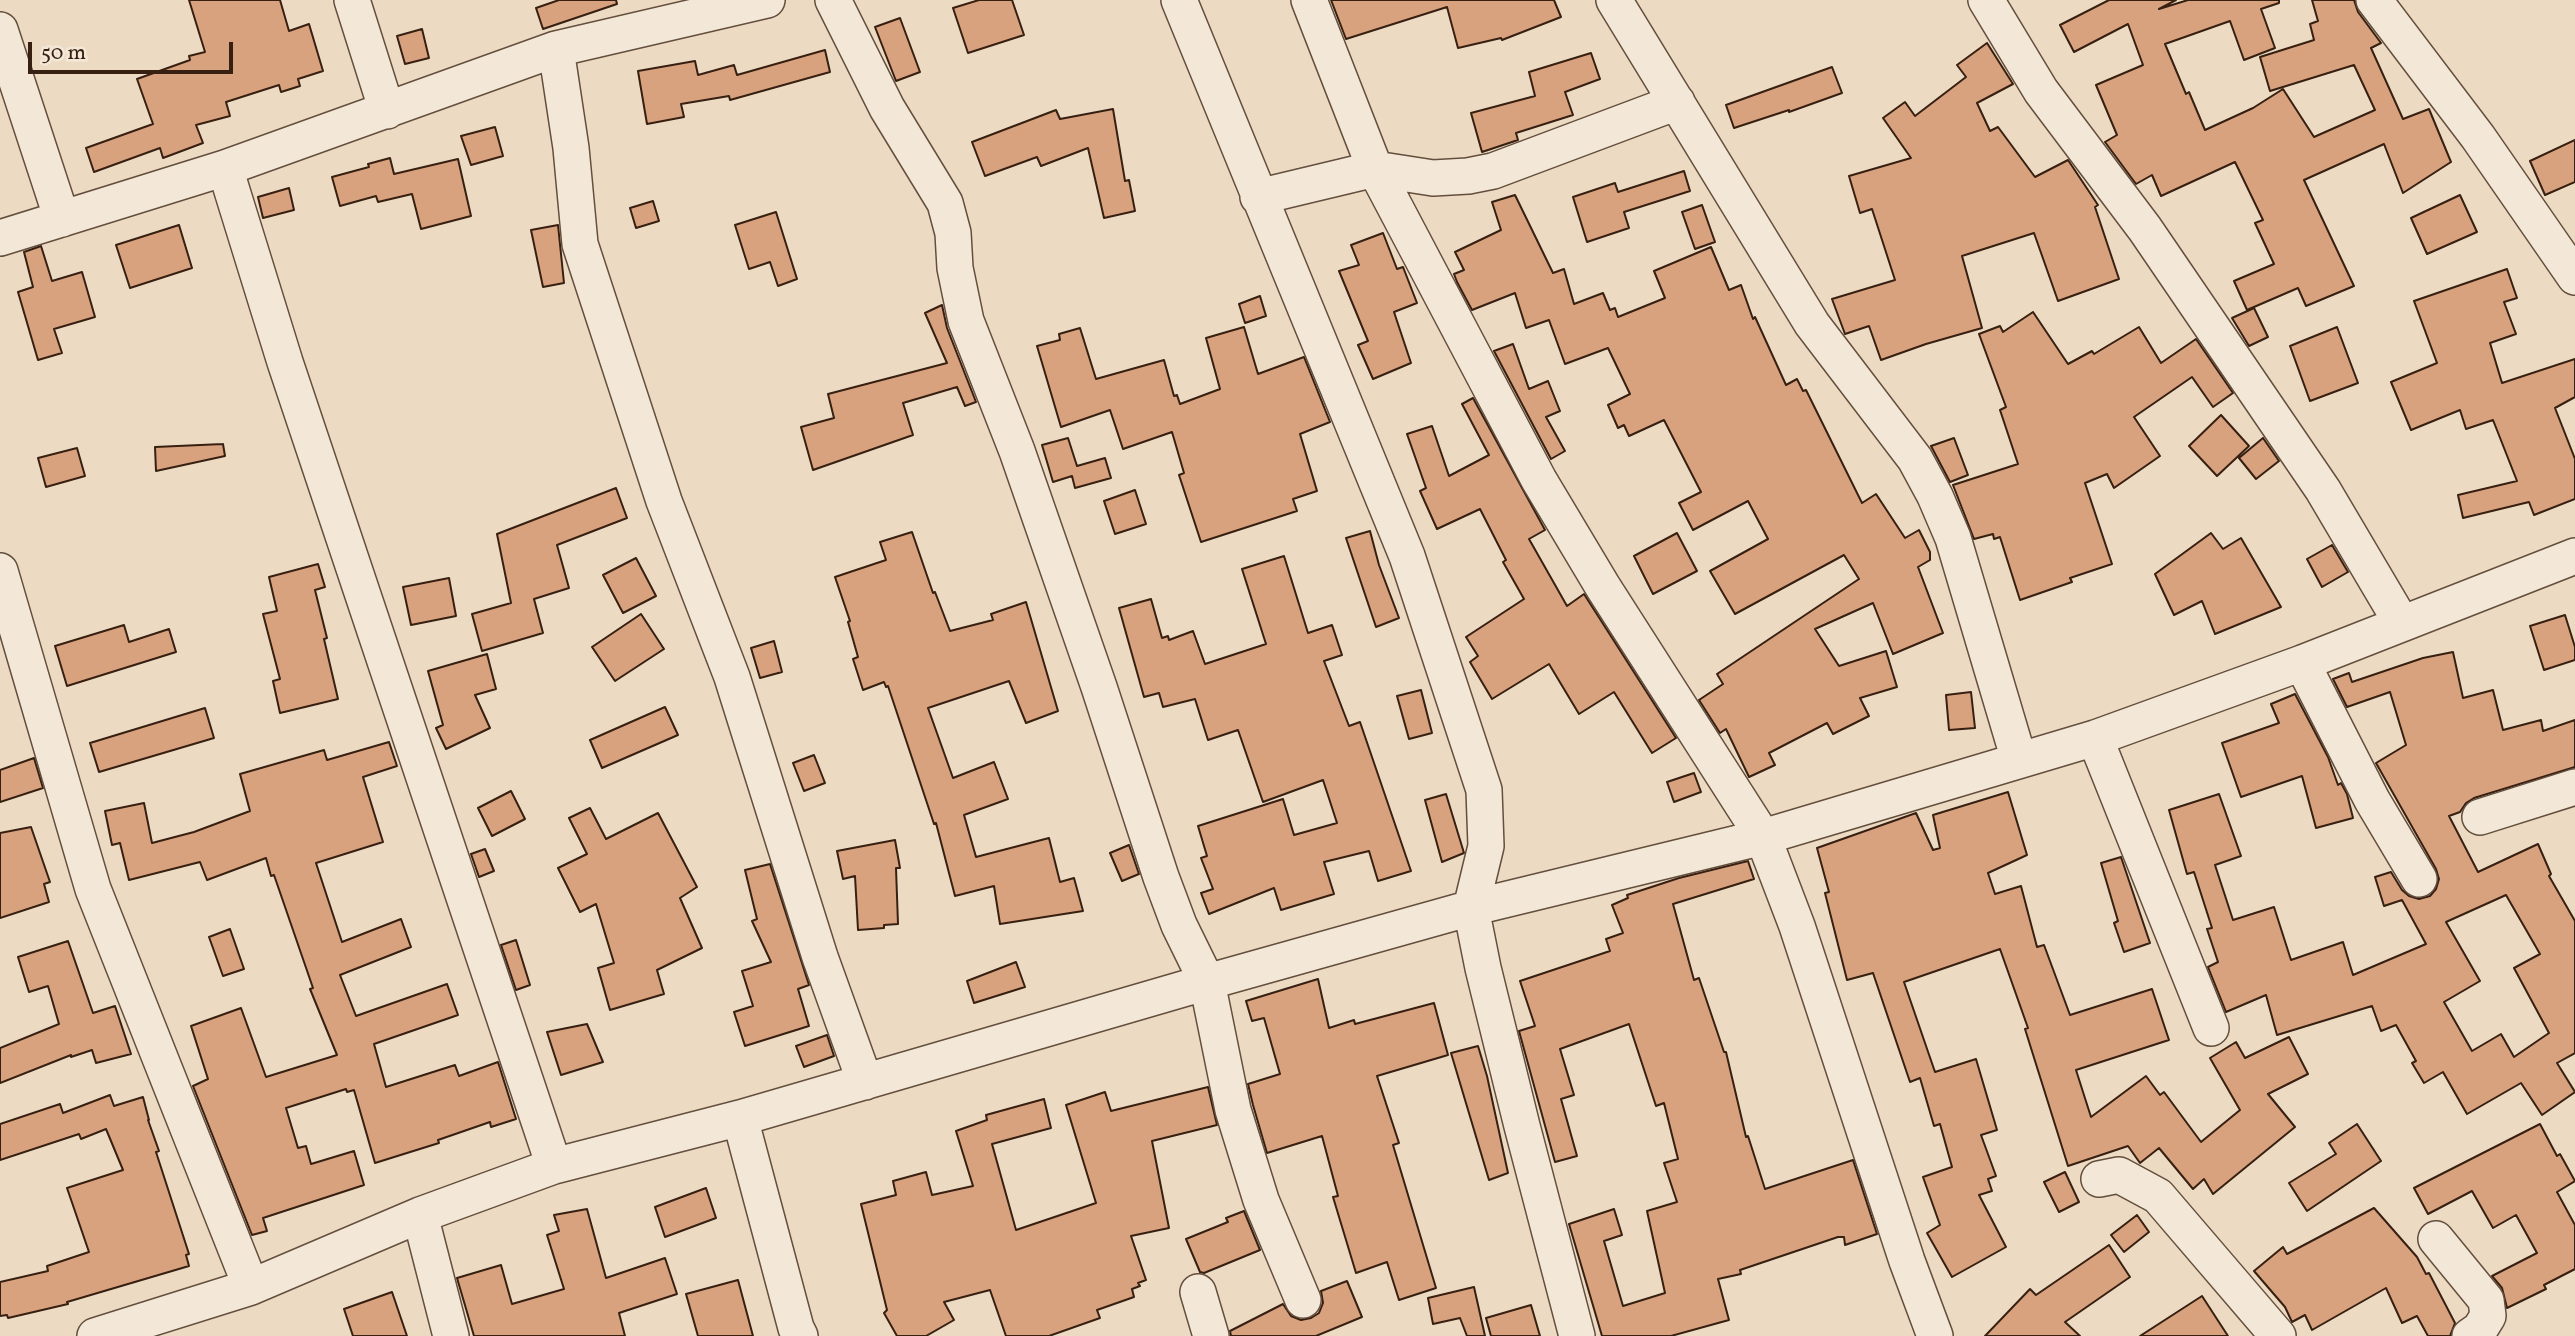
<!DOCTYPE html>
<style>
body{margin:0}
#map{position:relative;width:2575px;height:1336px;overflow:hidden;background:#ecdbc2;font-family:Vollkorn,serif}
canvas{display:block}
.scale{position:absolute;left:28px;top:42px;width:205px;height:32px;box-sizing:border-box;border:4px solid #371f11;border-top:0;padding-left:9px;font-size:21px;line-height:24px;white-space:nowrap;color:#371f11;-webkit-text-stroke:5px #f3e8d7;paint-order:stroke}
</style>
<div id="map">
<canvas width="2575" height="1336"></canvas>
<div class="scale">50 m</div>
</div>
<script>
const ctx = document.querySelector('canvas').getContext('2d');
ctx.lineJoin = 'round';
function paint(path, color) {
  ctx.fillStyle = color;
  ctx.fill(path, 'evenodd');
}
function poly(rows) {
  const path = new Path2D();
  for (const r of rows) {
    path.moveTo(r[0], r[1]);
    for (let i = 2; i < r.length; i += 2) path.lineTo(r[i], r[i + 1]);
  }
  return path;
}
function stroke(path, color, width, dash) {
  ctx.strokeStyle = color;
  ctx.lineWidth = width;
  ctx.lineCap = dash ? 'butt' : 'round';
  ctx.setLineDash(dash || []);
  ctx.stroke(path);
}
const building = poly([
 [189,0,280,0,289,31,309,24,323,71,298,79,300,86,281,92,279,85,226,102,230,116,196,125,203,143,163,158,160,148,94,172,86,148,153,124,137,79,190,60,189,56,205,52,189,0],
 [559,0,616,0,617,4,543,29,536,8,559,0],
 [979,0,1012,0,1024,35,968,53,953,8,979,0],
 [1331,0,1554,0,1561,17,1502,40,1501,38,1458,48,1447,7,1346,39,1331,0],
 [2109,0,2176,0,2159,9,2188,0,2279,0,2279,3,2261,9,2275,48,2244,60,2230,21,2165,44,2186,94,2189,92,2205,130,2253,108,2283,89,2314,137,2375,110,2354,65,2270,91,2260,57,2314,40,2310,24,2318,21,2312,0,2354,0,2358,12,2381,43,2371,48,2403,119,2429,109,2451,162,2403,193,2384,144,2304,180,2354,286,2306,306,2298,288,2247,310,2234,281,2274,264,2255,223,2263,220,2235,162,2161,196,2152,175,2136,184,2105,142,2117,135,2096,85,2143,65,2128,24,2074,52,2060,25,2109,0],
 [900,18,920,72,896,81,875,27,900,18],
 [422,29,429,58,405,64,397,36,422,29],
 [1987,43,2013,84,1977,103,1990,131,1998,127,2035,177,2068,160,2098,205,2095,207,2119,279,2058,301,2034,233,1962,256,1982,328,1926,344,1881,360,1869,326,1845,334,1832,299,1895,280,1872,209,1860,213,1849,176,1911,158,1883,118,1905,102,1915,116,1966,77,1957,65,1987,43],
 [825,50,830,72,730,100,729,96,681,104,684,117,647,124,638,71,695,61,698,75,734,65,737,75,825,50],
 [1591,53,1600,79,1565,92,1573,115,1516,133,1518,140,1482,152,1471,113,1535,96,1529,72,1591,53],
 [1832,67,1842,93,1789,112,1789,110,1734,128,1726,105,1832,67],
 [1113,109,1125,181,1129,180,1135,211,1104,218,1088,148,1041,166,1037,157,985,176,972,142,1056,110,1060,119,1113,109],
 [495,127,503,156,471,165,461,136,495,127],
 [2575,140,2575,182,2545,195,2530,161,2575,140],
 [390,158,394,174,458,159,471,216,421,229,412,194,378,202,376,196,340,206,332,177,369,167,368,164,390,158],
 [1684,171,1690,191,1624,212,1629,228,1587,242,1573,197,1615,183,1618,192,1684,171],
 [289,188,294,210,263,218,258,197,289,188],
 [1515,195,1553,273,1564,269,1574,304,1603,293,1610,310,1615,308,1618,317,1665,298,1654,271,1711,247,1729,290,1741,285,1753,319,1755,317,1786,385,1797,379,1803,391,1806,390,1862,503,1876,494,1905,538,1919,530,1930,552,1930,560,1918,567,1943,633,1893,654,1873,603,1815,629,1839,666,1886,651,1897,687,1860,698,1869,716,1833,734,1827,723,1769,753,1775,765,1749,777,1726,729,1720,733,1699,700,1723,684,1717,674,1859,579,1844,555,1735,614,1710,571,1768,539,1748,501,1693,530,1679,503,1701,492,1664,420,1629,436,1624,425,1618,428,1608,405,1630,394,1608,348,1565,364,1549,320,1526,328,1515,293,1472,310,1457,282,1454,274,1464,270,1455,252,1501,230,1492,202,1515,195],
 [2460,195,2477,232,2427,254,2411,218,2460,195],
 [653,201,659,221,636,228,630,208,653,201],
 [1702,205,1715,242,1695,249,1682,212,1702,205],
 [776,212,797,279,778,286,770,262,749,269,735,225,776,212],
 [179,225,192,268,130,288,116,245,179,225],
 [558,225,564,283,543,287,531,230,558,225],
 [1383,233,1397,269,1403,267,1417,303,1394,312,1411,363,1373,379,1358,345,1368,341,1339,271,1359,265,1351,245,1383,233],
 [41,246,52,281,82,272,95,317,54,329,62,353,38,360,18,292,33,287,24,252,41,246],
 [2507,269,2517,298,2504,302,2516,334,2490,343,2502,383,2575,359,2575,397,2555,408,2575,459,2575,499,2534,515,2529,502,2463,518,2458,495,2517,481,2493,420,2466,429,2460,410,2411,430,2391,382,2437,363,2414,301,2507,269],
 [1260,296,1266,316,1245,323,1239,304,1260,296],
 [942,305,947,328,976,402,965,406,957,387,903,403,913,435,813,470,801,427,834,418,828,394,947,363,925,313,942,305],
 [2254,308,2268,337,2249,346,2232,318,2254,308],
 [2033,312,2068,364,2092,351,2094,354,2139,327,2161,363,2196,339,2233,393,2213,407,2192,377,2134,417,2160,456,2114,488,2107,474,2085,483,2112,564,2070,578,2072,582,2020,600,2000,537,1994,539,1993,534,1974,539,1953,485,2018,464,2000,410,2006,407,1979,334,2000,326,2003,332,2033,312],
 [1244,327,1258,374,1304,357,1330,422,1300,434,1317,491,1293,499,1297,511,1201,542,1179,475,1184,473,1172,432,1123,449,1110,410,1061,427,1037,346,1060,340,1059,334,1080,328,1096,379,1164,360,1174,396,1177,395,1180,404,1220,389,1206,338,1244,327],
 [2337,327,2358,383,2310,401,2290,346,2337,327],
 [1513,344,1529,389,1548,381,1560,411,1546,417,1565,451,1551,459,1494,351,1513,344],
 [1473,398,1545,530,1529,539,1567,606,1584,594,1676,738,1652,753,1614,692,1579,714,1549,664,1492,699,1470,662,1478,656,1466,637,1524,599,1503,562,1506,560,1480,509,1437,529,1420,491,1426,488,1407,434,1432,426,1449,476,1489,455,1462,404,1473,398],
 [2221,415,2249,446,2217,476,2189,446,2221,415],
 [1068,438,1077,466,1105,458,1111,478,1075,488,1072,476,1053,482,1042,445,1068,438],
 [1954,438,1968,475,1950,482,1931,446,1954,438],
 [2263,438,2279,461,2256,479,2239,458,2263,438],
 [223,444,225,456,156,471,155,447,223,444],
 [77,448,85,476,46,487,38,458,77,448],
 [616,488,627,518,557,545,569,588,534,599,543,633,482,651,472,614,511,603,497,534,616,488],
 [1135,490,1146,524,1115,534,1104,501,1135,490],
 [1370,531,1379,565,1399,618,1376,627,1346,538,1370,531],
 [912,532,933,593,935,592,950,631,993,620,991,614,1026,602,1058,711,1026,723,1009,681,928,708,953,778,994,762,1008,799,964,815,976,857,1049,838,1060,882,1074,878,1083,911,1000,924,994,886,955,896,936,823,934,824,888,686,886,687,884,682,863,690,853,659,858,657,848,622,850,621,835,577,886,560,880,542,912,532],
 [1677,533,1697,571,1653,594,1634,556,1677,533],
 [2211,533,2223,549,2241,538,2281,607,2215,634,2202,601,2174,615,2155,574,2211,533],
 [2332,545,2348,572,2322,587,2307,559,2332,545],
 [1284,556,1308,633,1332,625,1342,655,1324,661,1349,726,1360,722,1411,871,1378,881,1369,851,1324,862,1334,894,1281,910,1274,888,1209,914,1201,893,1213,889,1201,858,1207,856,1198,826,1283,799,1294,835,1337,823,1323,780,1263,802,1238,730,1208,740,1195,699,1163,707,1159,693,1144,697,1119,608,1151,599,1162,638,1168,636,1169,640,1193,631,1205,664,1266,644,1242,569,1284,556],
 [636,558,656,596,623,613,603,575,636,558],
 [318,564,325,587,315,590,327,638,324,639,338,699,280,713,273,681,280,679,263,614,277,611,269,577,318,564],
 [449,578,456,616,411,625,403,587,449,578],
 [641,614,664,649,615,681,592,647,641,614],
 [2565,615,2575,647,2575,660,2544,670,2530,626,2565,615],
 [124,625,129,642,169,629,176,652,67,686,55,646,124,625],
 [774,641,782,672,760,678,751,648,774,641],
 [2453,652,2463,698,2493,690,2503,730,2541,720,2543,731,2575,720,2575,767,2474,798,2466,803,2460,812,2449,816,2478,872,2538,844,2551,874,2549,876,2575,921,2575,1053,2557,1063,2575,1092,2542,1115,2521,1083,2467,1114,2443,1072,2424,1083,2412,1063,2416,1061,2396,1025,2381,1031,2372,1006,2277,1035,2266,995,2226,1012,2208,967,2218,962,2207,929,2212,928,2194,872,2187,874,2169,810,2219,794,2241,856,2215,865,2233,920,2274,907,2291,960,2343,942,2353,975,2426,944,2402,900,2384,906,2375,877,2391,872,2402,890,2409,896,2419,899,2430,896,2436,889,2439,879,2436,869,2376,763,2406,745,2390,692,2347,707,2333,679,2349,673,2352,682,2423,658,2453,652],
 [2506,895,2540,954,2514,968,2549,1033,2514,1057,2501,1034,2472,1051,2444,1002,2480,981,2446,922,2506,895],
 [487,654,496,689,475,695,490,728,446,749,436,728,443,725,428,671,487,654],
 [1421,690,1432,733,1409,739,1397,696,1421,690],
 [1971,692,1975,728,1949,730,1946,695,1971,692],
 [2295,694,2328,757,2338,785,2341,783,2347,794,2353,818,2316,828,2302,776,2241,797,2222,743,2279,723,2271,704,2295,694],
 [665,707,678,735,602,768,590,740,665,707],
 [205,708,214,738,99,772,90,743,205,708],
 [389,742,397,766,363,777,383,842,316,863,342,942,401,919,411,947,340,975,356,1016,447,984,458,1015,374,1044,386,1087,455,1065,459,1076,498,1062,516,1119,491,1127,490,1122,438,1140,439,1143,375,1163,354,1090,347,1092,346,1089,286,1108,298,1148,306,1146,311,1164,354,1151,364,1185,263,1218,267,1231,252,1235,193,1086,208,1079,191,1026,241,1008,266,1077,337,1055,310,989,313,988,274,875,271,876,266,858,207,880,200,862,129,880,120,843,112,845,105,811,144,803,152,843,194,832,250,811,240,774,324,750,327,760,389,742],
 [814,755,825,783,804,791,793,763,814,755],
 [34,758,43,788,0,802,0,770,34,758],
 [1694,773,1701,792,1674,802,1667,782,1694,773],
 [511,791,525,819,492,836,478,808,511,791],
 [2008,792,2027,855,1988,873,1995,894,2021,886,2037,947,2044,945,2070,1015,2152,989,2169,1040,2076,1070,2091,1117,2146,1076,2160,1095,2164,1092,2201,1142,2240,1110,2210,1058,2236,1042,2245,1058,2289,1037,2308,1074,2268,1094,2295,1127,2213,1194,2204,1179,2193,1189,2159,1148,2140,1163,2128,1146,2068,1166,2025,1029,2028,1028,2000,949,1904,982,1935,1072,1976,1059,1997,1130,1981,1135,1996,1176,1988,1179,1992,1191,1979,1195,2006,1247,1952,1277,1927,1233,1940,1225,1923,1177,1952,1167,1940,1124,1934,1126,1920,1078,1910,1082,1873,973,1847,980,1825,893,1829,892,1817,848,1916,813,1933,850,1940,848,1933,815,2008,792],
 [1446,794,1464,853,1442,862,1425,800,1446,794],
 [590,808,606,839,658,813,697,887,680,898,702,948,657,970,664,994,610,1010,598,968,614,963,596,904,580,912,558,868,587,854,569,818,590,808],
 [31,827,50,882,44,884,49,902,0,918,0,833,31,827],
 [895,840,900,868,896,868,898,924,884,925,884,928,858,930,855,876,843,879,837,851,895,840],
 [1129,845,1139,874,1122,881,1110,853,1129,845],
 [485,849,494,871,479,877,471,854,485,849],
 [2121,857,2150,943,2124,952,2114,923,2118,921,2101,863,2121,857],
 [1748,861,1754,879,1673,904,1694,980,1699,978,1724,1052,1726,1052,1746,1137,1748,1136,1765,1189,1853,1160,1877,1234,1845,1245,1844,1237,1838,1237,1740,1270,1741,1274,1718,1279,1729,1320,1671,1336,1602,1336,1569,1224,1614,1209,1622,1235,1604,1241,1623,1306,1665,1293,1647,1211,1677,1202,1664,1163,1678,1159,1664,1103,1656,1106,1629,1024,1560,1049,1574,1095,1561,1099,1577,1156,1555,1162,1519,1031,1535,1026,1520,981,1610,951,1606,939,1623,933,1612,905,1628,898,1627,895,1679,878,1748,861],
 [770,864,809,985,798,989,809,1026,745,1046,734,1012,753,1006,742,971,771,962,752,921,757,919,745,870,770,864],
 [230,929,244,969,223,976,209,937,230,929],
 [516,940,530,985,516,990,501,945,516,940],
 [68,941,93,1013,115,1006,131,1054,96,1063,92,1050,71,1057,71,1055,0,1083,0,1048,59,1024,48,986,29,992,18,957,68,941],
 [1016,962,1025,987,974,1003,967,981,1016,962],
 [1318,979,1329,1028,1354,1020,1355,1024,1434,1003,1448,1055,1377,1076,1399,1143,1393,1145,1436,1288,1399,1300,1387,1262,1356,1273,1333,1197,1338,1196,1322,1136,1267,1153,1253,1105,1248,1084,1280,1074,1264,1018,1252,1021,1246,1001,1318,979],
 [587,1024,603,1062,561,1075,547,1032,587,1024],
 [827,1035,834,1056,804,1067,796,1046,827,1035],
 [1478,1046,1487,1076,1508,1173,1489,1180,1451,1053,1478,1046],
 [1208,1087,1217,1125,1152,1141,1169,1228,1131,1236,1146,1280,1138,1283,1140,1286,1132,1289,1134,1297,1097,1310,1100,1318,1049,1336,1006,1336,990,1290,944,1302,954,1320,926,1336,897,1336,884,1313,887,1310,861,1204,896,1195,893,1181,926,1172,932,1195,973,1186,956,1131,987,1120,986,1115,1044,1099,1051,1128,992,1144,1016,1230,1096,1203,1066,1105,1105,1092,1111,1111,1208,1087],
 [110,1095,114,1106,143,1097,149,1120,148,1120,159,1151,156,1152,189,1254,186,1255,189,1266,67,1302,68,1304,8,1318,7,1315,0,1316,0,1282,48,1271,47,1266,89,1252,67,1188,123,1170,106,1129,81,1139,79,1134,0,1160,0,1124,60,1104,63,1113,110,1095],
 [2357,1124,2381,1161,2307,1211,2289,1183,2336,1154,2329,1143,2357,1124],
 [2540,1124,2557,1156,2560,1154,2575,1181,2557,1192,2575,1225,2575,1269,2544,1285,2546,1289,2507,1308,2502,1288,2492,1276,2537,1253,2516,1215,2493,1228,2472,1191,2428,1214,2414,1188,2540,1124],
 [2065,1172,2079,1202,2059,1212,2044,1182,2065,1172],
 [706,1188,716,1218,665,1237,655,1207,706,1188],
 [2374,1208,2417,1257,2426,1274,2429,1273,2455,1323,2450,1336,2428,1336,2417,1316,2402,1323,2386,1288,2312,1330,2305,1315,2292,1322,2285,1307,2254,1271,2283,1247,2287,1254,2374,1208],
 [587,1209,606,1278,665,1258,677,1294,619,1313,625,1336,474,1336,457,1278,501,1265,512,1304,564,1289,547,1235,559,1231,554,1215,587,1209],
 [1244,1211,1260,1250,1204,1273,1200,1272,1186,1239,1228,1222,1226,1218,1244,1211],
 [2137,1215,2149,1232,2124,1252,2111,1235,2137,1215],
 [2109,1245,2130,1277,2065,1322,2080,1336,1985,1336,2030,1289,2036,1295,2109,1245],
 [738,1280,753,1336,698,1336,686,1294,738,1280],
 [1347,1281,1362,1317,1316,1336,1231,1336,1230,1331,1283,1304,1291,1316,1301,1320,1311,1318,1319,1313,1323,1303,1321,1291,1347,1281],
 [1474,1287,1485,1336,1467,1336,1460,1318,1433,1324,1428,1298,1474,1287],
 [392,1292,407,1336,353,1336,344,1309,392,1292],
 [2202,1296,2228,1336,2140,1336,2202,1296],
 [1531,1305,1540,1336,1491,1336,1486,1318,1531,1305]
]);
const minor = poly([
 [352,0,387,111],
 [833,0,887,108,945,203,953,233,955,268,966,321,1017,451,1099,687,1161,877,1179,925,1207,982,1233,1110,1261,1200,1303,1300],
 [1179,0,1407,556,1484,790,1486,846,1471,908,1483,968,1522,1126,1577,1336],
 [1309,0,1375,169,1539,480,1603,587,1763,837,1797,926,1907,1261,1935,1336],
 [1614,0,1812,324,1915,459,1935,496,1953,538,2019,760],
 [1986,0,2041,91,2145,229,2323,490,2401,622],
 [2374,0,2478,137,2575,277],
 [0,30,62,219],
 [556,49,571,148,580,244,664,501,732,677,820,957,865,1082],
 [225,168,285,362,554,1166],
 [1258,197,1375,169,1433,178,1468,176,1493,171,1677,102],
 [0,238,225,168,556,49,767,0],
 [0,571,93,889,251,1287],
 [2302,663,2372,800,2419,879],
 [2095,738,2211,1028],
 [2480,817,2575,787],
 [740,1118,796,1328,800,1336],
 [2099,1179,2119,1175,2158,1196,2278,1336],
 [420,1215,451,1336],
 [2436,1239,2486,1300,2488,1316,2480,1329,2470,1336],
 [1198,1292,1211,1336],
 [95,1336,251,1287,420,1215,554,1166,740,1118,1207,982,1471,908,1763,837,2095,738,2302,663,2575,556]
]);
paint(building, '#d9a27f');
stroke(building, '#371f11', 2);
stroke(minor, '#644e3d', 38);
stroke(minor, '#f3e8d7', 35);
</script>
